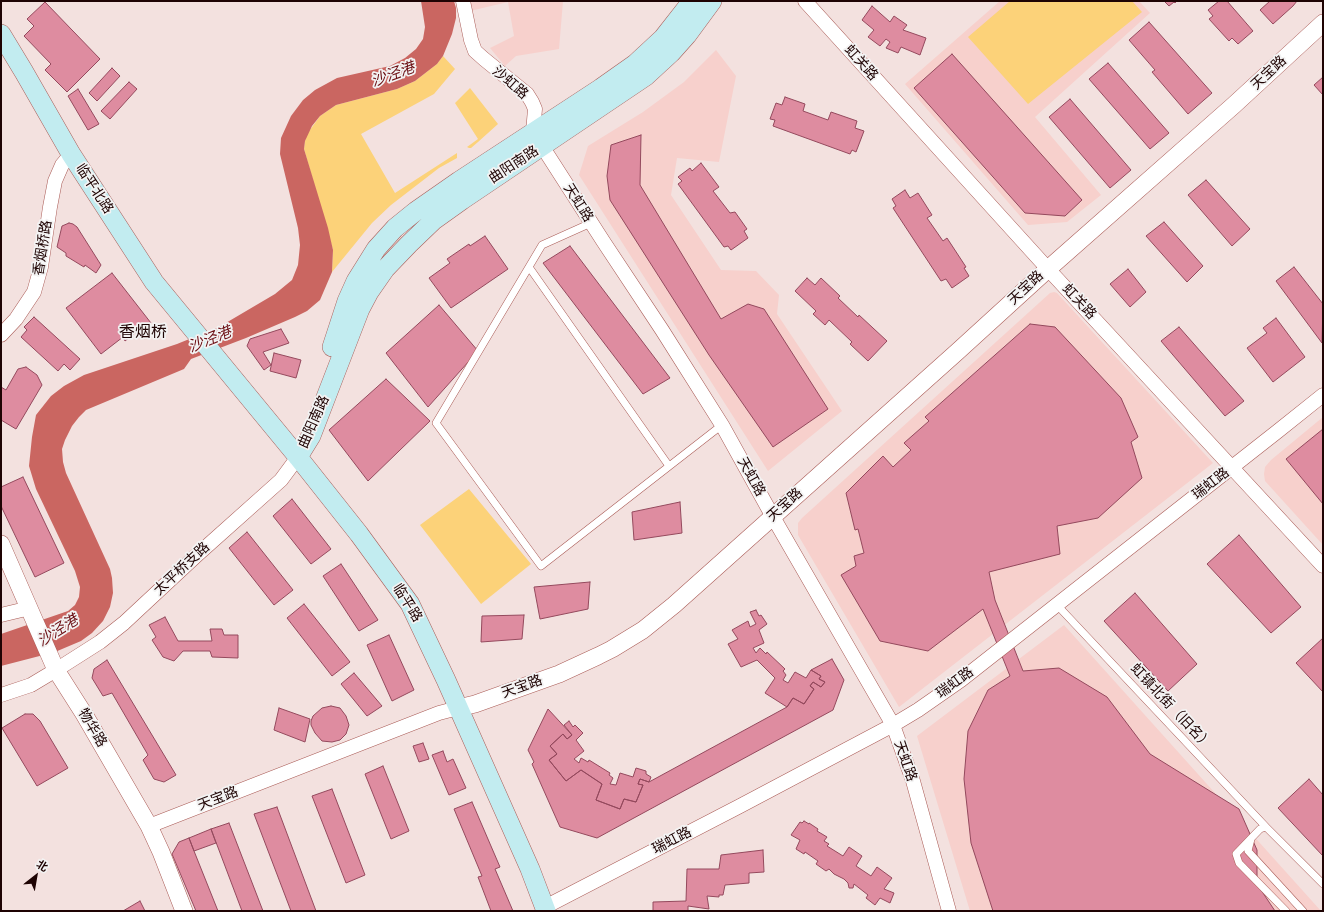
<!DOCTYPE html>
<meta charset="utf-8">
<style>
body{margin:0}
#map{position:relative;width:1324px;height:912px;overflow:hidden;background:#f3e1df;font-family:Helvetica,"Noto Sans SC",sans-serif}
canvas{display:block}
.frame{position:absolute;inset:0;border:2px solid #1e0303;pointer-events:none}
.north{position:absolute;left:16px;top:856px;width:40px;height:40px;-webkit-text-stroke:3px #f3f3f3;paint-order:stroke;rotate:31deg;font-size:11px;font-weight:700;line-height:16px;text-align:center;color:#1e0303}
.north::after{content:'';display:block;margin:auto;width:14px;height:18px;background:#1e0303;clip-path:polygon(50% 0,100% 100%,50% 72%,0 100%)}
</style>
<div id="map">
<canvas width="1324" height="912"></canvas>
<div class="frame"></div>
<div class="north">北</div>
</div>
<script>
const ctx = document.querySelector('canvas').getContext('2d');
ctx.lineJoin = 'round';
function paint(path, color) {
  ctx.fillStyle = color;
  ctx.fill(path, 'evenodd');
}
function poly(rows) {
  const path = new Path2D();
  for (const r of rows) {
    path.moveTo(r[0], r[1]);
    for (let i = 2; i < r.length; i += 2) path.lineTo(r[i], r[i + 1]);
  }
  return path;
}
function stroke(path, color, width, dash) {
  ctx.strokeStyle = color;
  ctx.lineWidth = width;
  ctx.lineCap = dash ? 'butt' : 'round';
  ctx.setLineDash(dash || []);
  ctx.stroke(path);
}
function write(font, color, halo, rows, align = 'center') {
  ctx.font = font + ' Helvetica,"Noto Sans SC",sans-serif';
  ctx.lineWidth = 3.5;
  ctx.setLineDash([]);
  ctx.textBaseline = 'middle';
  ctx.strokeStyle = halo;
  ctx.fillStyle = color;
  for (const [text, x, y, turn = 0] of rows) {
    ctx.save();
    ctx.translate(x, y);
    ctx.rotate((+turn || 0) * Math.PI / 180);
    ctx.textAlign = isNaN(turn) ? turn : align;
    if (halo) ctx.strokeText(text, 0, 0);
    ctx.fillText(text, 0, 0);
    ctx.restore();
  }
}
const built = poly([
 [468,1,563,1,559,49,516,56,505,66,490,48,514,36,508,2,470,11],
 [1000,1,1139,1,1150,13,1035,117,1101,195,1067,222,1028,225,905,84],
 [716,50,736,76,719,162,677,158,671,195,721,270,756,271,779,295,777,314,842,411,768,471,579,175,588,146,643,112,684,82],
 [1054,292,1057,293,1213,463,899,707,798,535,798,523,802,518,1050,293],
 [1323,417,1323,545,1265,481,1264,474,1265,467,1271,460],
 [1064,625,1321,911,970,911,917,736]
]);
const green = poly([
 [1010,1,1132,1,1142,12,1028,104,968,37],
 [443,56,455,69,434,94,361,134,395,193,457,153,457,158,439,168,391,205,372,223,332,272,333,250,304,149,305,141,307,134,320,116,336,105,397,89,415,81,437,64],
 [470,88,498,124,478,142,471,148,469,148,467,147,478,139,455,103],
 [469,489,531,564,481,604,420,525]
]);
const water = poly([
 [421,1,454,1,456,8,456,18,452,34,443,56,437,64,415,81,397,89,336,105,320,116,312,126,305,141,304,149,328,228,333,250,332,272,320,300,307,311,295,317,246,338,191,359,184,369,86,410,79,417,72,426,65,440,62,449,63,462,66,473,110,569,112,578,113,593,110,607,103,621,92,633,81,641,55,652,1,666,1,634,68,611,75,605,79,597,80,587,75,571,36,489,29,466,32,437,36,415,51,396,64,386,84,375,177,344,219,327,275,294,292,280,298,265,300,245,298,228,280,154,281,138,291,116,303,100,315,90,337,78,390,66,405,58,416,49,423,39,425,27]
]);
const building = poly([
 [1164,1,1177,1,1175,3,1174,2,1169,6,1164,1],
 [1219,1,1227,1,1253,31,1238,44,1232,38,1229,41,1209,19,1213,16,1208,10,1219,1],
 [1270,1,1297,1,1293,6,1273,24,1260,10,1270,1],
 [45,2,100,59,67,92,45,70,51,64,24,36,34,26,27,19,45,2],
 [872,6,890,22,894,16,907,25,903,30,926,38,920,55,901,47,898,53,886,48,890,42,886,39,880,46,868,37,874,30,862,20,872,6],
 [1149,22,1212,93,1188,114,1152,72,1155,70,1129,40,1149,22],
 [952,54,1082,200,1065,216,1025,213,914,88,952,54],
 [1108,63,1169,133,1150,149,1089,79,1108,63],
 [112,68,120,76,97,101,89,93,112,68],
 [1323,77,1323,95,1314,85,1323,77],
 [129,82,137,89,110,119,101,111,129,82],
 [78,89,99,124,88,130,68,96,78,89],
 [785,97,805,104,803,111,828,120,831,112,857,121,855,128,864,131,856,152,852,150,850,154,773,126,775,120,770,119,776,103,782,105,785,97],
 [1070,99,1131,170,1110,188,1049,117,1070,99],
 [641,135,640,185,721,319,748,304,764,309,828,409,773,447,709,355,610,200,607,176,611,145,641,135],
 [701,163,719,187,713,191,730,213,735,212,747,229,744,231,748,238,731,250,728,246,724,247,678,184,682,181,678,177,690,168,692,171,701,163],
 [1206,180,1250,229,1232,246,1188,195,1206,180],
 [905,190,910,198,918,193,932,215,927,218,943,241,947,238,966,267,964,268,969,276,952,288,946,279,941,281,893,208,896,206,892,199,905,190],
 [1164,222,1203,266,1187,282,1146,236,1164,222],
 [69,223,73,224,77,227,101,265,96,273,85,265,84,267,66,256,66,253,57,247,62,226,69,223],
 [485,236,508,269,451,308,429,278,450,263,447,259,469,244,470,246,485,236],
 [570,246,670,378,643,394,543,263,570,246],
 [1294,267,1323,304,1322,343,1276,281,1294,267],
 [1128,269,1146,292,1130,307,1110,284,1128,269],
 [112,273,151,323,142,331,140,329,125,341,123,337,101,354,66,308,112,273],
 [807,278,815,285,821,278,840,296,838,298,858,317,859,315,887,341,868,361,850,344,852,342,829,320,825,325,813,314,816,311,795,291,807,278],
 [439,305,478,351,428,407,386,353,439,305],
 [34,317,80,359,70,370,64,364,58,371,21,337,27,330,24,327,34,317],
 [1276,318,1305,357,1273,382,1247,348,1267,333,1263,328,1276,318],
 [1030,324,1055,327,1121,398,1138,437,1131,442,1142,478,1098,518,1057,526,1060,554,989,572,995,600,1023,671,1059,668,1107,697,1150,754,1239,809,1257,850,1257,884,1275,911,993,911,971,843,964,779,968,731,988,690,1010,676,983,609,928,651,880,641,841,575,856,566,854,556,864,553,858,529,855,530,846,493,883,456,893,467,911,450,904,443,929,421,925,417,1030,324],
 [1179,327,1244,401,1225,416,1161,341,1179,327],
 [281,329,289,343,263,352,271,365,264,370,247,346,250,339,281,329],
 [274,353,301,360,296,378,270,371,274,353],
 [26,367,37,375,42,385,16,429,1,420,1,387,6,390,18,369,26,367],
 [386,379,430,421,368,481,329,430,386,379],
 [1323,429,1323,504,1286,459,1323,429],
 [23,477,64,563,35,577,1,506,1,487,23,477],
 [292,499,331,549,311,564,273,516,292,499],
 [680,502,682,533,634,540,632,512,680,502],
 [247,532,293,590,274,605,229,548,247,532],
 [1239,535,1301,607,1271,633,1207,564,1239,535],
 [341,564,378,620,359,631,323,576,341,564],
 [590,582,588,609,540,619,534,587,590,582],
 [1135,593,1197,664,1168,691,1104,621,1135,593],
 [304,604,350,662,332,676,287,618,304,604],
 [756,610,759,616,761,615,767,624,759,630,764,643,753,648,756,653,760,648,766,654,767,652,785,669,783,671,786,675,783,680,788,683,795,672,806,678,811,670,821,676,819,679,825,682,821,687,813,682,810,686,814,689,804,704,793,698,787,707,765,693,775,678,757,660,741,667,728,644,738,639,732,630,748,621,750,627,756,624,750,612,756,610],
 [524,615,522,639,481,642,482,616,524,615],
 [165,617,178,641,212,641,210,629,222,629,224,635,238,635,238,658,212,657,210,651,183,651,174,661,163,657,152,640,156,637,149,625,165,617],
 [389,635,414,690,392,701,367,645,389,635],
 [1323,638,1323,692,1296,663,1323,638],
 [832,659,844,680,833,710,597,838,560,827,532,764,534,762,528,750,548,709,572,735,567,739,563,734,550,746,557,754,549,760,566,781,581,770,602,784,596,800,620,809,624,799,636,802,643,785,638,784,640,779,649,782,787,707,793,698,804,704,814,689,810,686,813,682,821,687,825,682,819,679,821,676,811,670,832,659],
 [107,660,176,775,164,782,154,779,143,760,148,755,112,693,103,696,92,678,94,669,107,660],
 [354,673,382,706,367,716,341,684,354,673],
 [331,706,340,708,346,716,349,725,346,734,340,740,332,742,322,741,315,733,311,725,311,721,313,716,322,708,331,706],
 [279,708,310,719,305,742,274,730,279,708],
 [25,714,33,714,40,721,68,768,37,786,2,728,25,714],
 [569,721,573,727,575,725,583,733,576,740,584,751,574,759,579,763,581,758,588,762,589,760,610,773,609,775,613,778,610,784,616,785,620,773,633,777,636,768,646,771,646,774,651,777,649,782,640,779,638,784,643,785,636,802,624,799,620,809,596,800,602,784,581,770,566,781,549,760,557,754,550,746,563,734,567,739,572,735,564,725,569,721],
 [423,743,429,759,419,762,413,746,423,743],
 [443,751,447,762,453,759,466,788,449,795,432,755,443,751],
 [383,766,409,831,391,839,365,774,383,766],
 [1309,779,1323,795,1323,856,1278,808,1309,779],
 [332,789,365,875,346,883,312,796,332,789],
 [472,802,500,867,495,869,513,911,491,911,478,877,482,876,454,809,472,802],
 [277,807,316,911,291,911,254,814,277,807],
 [804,821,809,824,809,823,818,829,817,831,827,837,824,841,829,844,827,846,843,856,849,847,862,856,856,866,871,876,877,867,892,878,884,889,894,893,890,903,880,898,875,905,866,898,868,895,854,884,853,888,849,888,848,883,844,879,834,874,829,869,826,871,816,864,818,861,805,852,804,854,796,849,800,840,791,835,800,822,802,823,804,821],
 [229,823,263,911,242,911,211,829,229,823],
 [211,829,216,843,194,851,189,838,211,829],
 [189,838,194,851,218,911,196,911,172,854,179,842,189,838],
 [763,850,764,872,749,873,749,883,725,885,723,895,719,895,719,897,707,896,709,909,688,906,688,911,653,911,653,902,686,901,687,869,719,869,721,855,763,850],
 [140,901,145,911,123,911,140,901]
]);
const service = poly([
 [591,223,542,245,436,423,541,566,722,425],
 [529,267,669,466],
 [1057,605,1266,827],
 [1251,839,1248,851,1303,911],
 [1286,911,1239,863,1236,854,1260,829,1266,827,1323,884]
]);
const minor = poly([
 [463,1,471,40,475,51,484,59,527,94,532,102,535,109,533,132,603,241,662,330,722,425,773,517,893,725,913,781,949,911],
 [805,1,1048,269,1323,566],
 [1,335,16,319,34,292,41,267,50,207,55,181,62,165,71,154],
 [1,615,30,608],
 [1,695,31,685,56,670,100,642,124,623,197,555,281,480,298,457],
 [149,826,439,713,458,708],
 [545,907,740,806,893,725,918,710,961,680,1278,431,1323,395]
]);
const tertiary = poly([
 [1,544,56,670,84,714,149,826,161,852,184,911],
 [458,708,475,704,559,674,598,656,612,649,643,630,674,605,957,352,1048,269,1234,105,1323,23]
]);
const secondary = poly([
 [1,34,24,72,71,154,154,282,298,457,359,534,410,604,446,680,530,869,546,911],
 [332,347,347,301,356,281,376,249,395,228,416,211,459,181,601,88,635,64,663,38,692,1],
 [298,457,311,436,360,309,369,292,385,269,409,244,434,220,462,200,646,76,671,53,687,35,712,1]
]);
const streetNames = [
 ["虹关路",861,63,48],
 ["天宝路",1269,73,-43],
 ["沙虹路",510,83,41],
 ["曲阳南路",514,165,-33],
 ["临平北路",94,189,57],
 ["天虹路",578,203,58],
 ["香烟桥路",43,248,-81],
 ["天宝路",1026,288,-43],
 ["虹关路",1079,302,47],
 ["曲阳南路",314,422,-66],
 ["天虹路",751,477,61],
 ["瑞虹路",1211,484,-38],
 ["天宝路",785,505,-42],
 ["太平桥支路",182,569,-43],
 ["临平路",407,603,58],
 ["瑞虹路",955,683,-36],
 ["天宝路",522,687,-20],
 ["虹镇北街（旧名）",1171,707,47],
 ["物华路",92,728,59],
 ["天虹路",905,761,71],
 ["天宝路",218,799,-21],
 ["瑞虹路",672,841,-27]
];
const waterNames = [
 ["沙泾港",393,75,-20],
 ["沙泾港",210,340,-22],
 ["沙泾港",58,631,-32]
];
const quarterNames = [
 ["香烟桥",143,333]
];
paint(built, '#f7d0cc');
paint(green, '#fcd279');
paint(water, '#ca6661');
paint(building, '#de8ca0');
stroke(building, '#94495d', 1);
stroke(service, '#aa5c57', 8);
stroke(minor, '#aa5c57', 15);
stroke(tertiary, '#aa5c57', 18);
stroke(secondary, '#aa5c57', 20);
stroke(service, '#fff', 7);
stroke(minor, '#fff', 14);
stroke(tertiary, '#fff', 17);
stroke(secondary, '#c2ecf0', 19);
write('14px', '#1e0303', '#f3f3f3', streetNames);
write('italic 15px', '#6c0f14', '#f3f3f3', waterNames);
write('16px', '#1e0303', '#f3f3f3', quarterNames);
</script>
